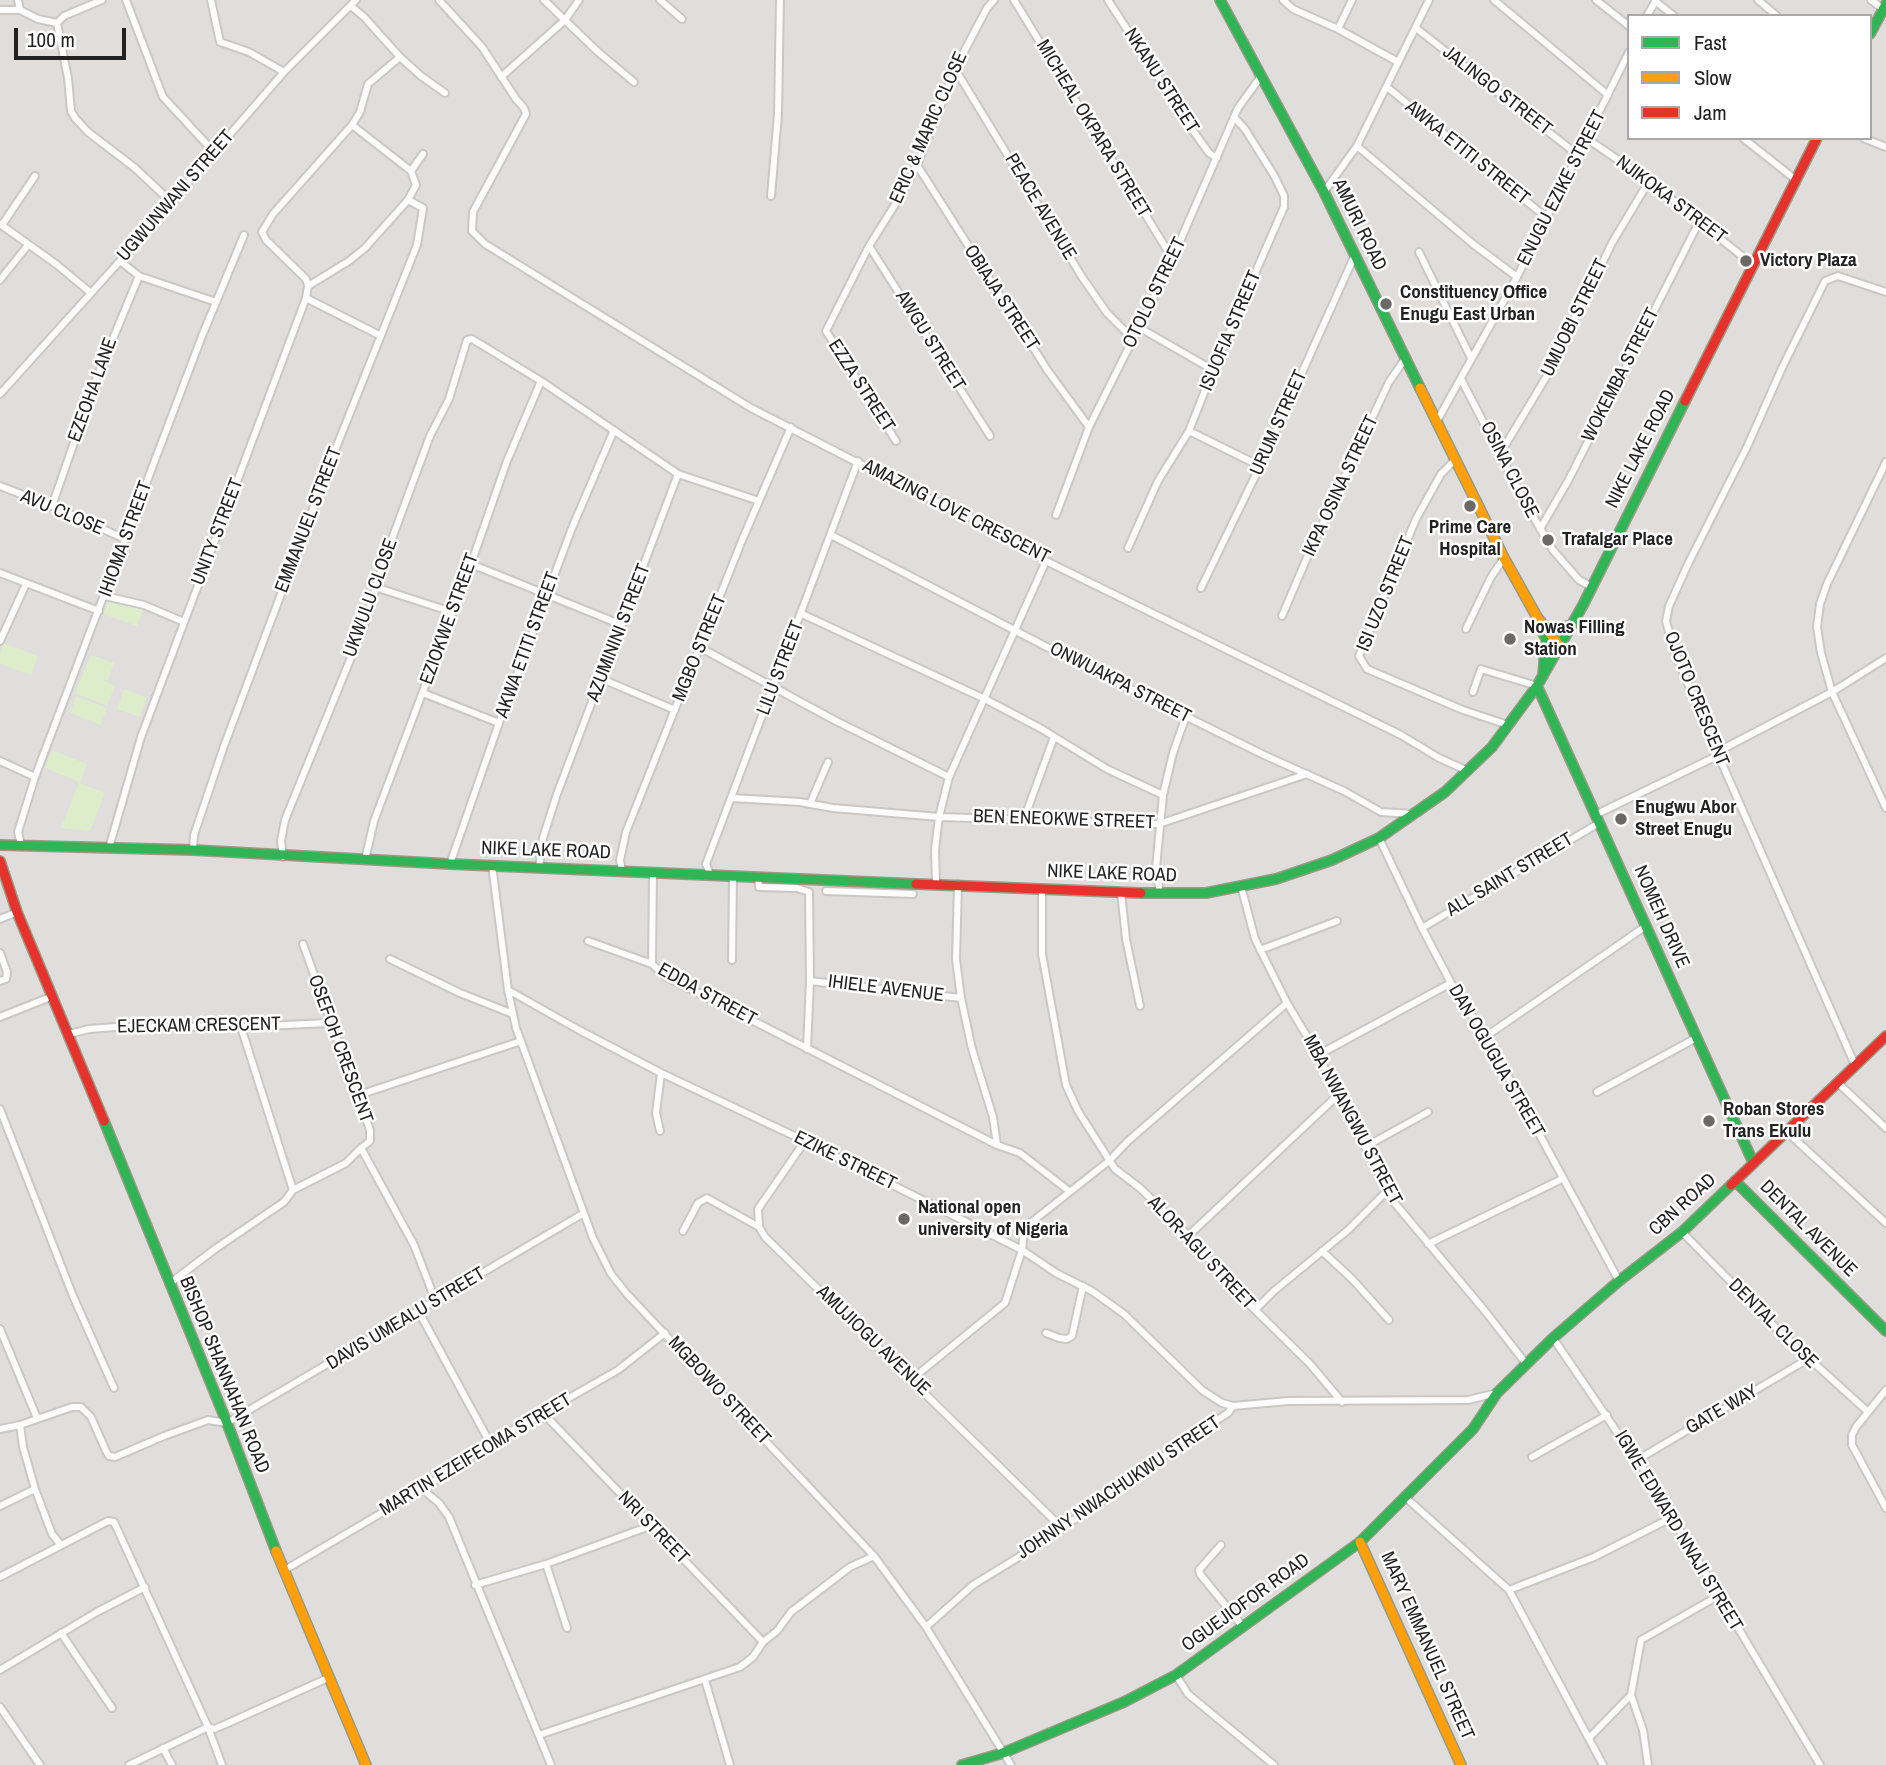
<!DOCTYPE html>
<style>
body{margin:0}
#map{position:relative;width:1886px;height:1765px;overflow:hidden;background:#f0eeeb;font-family:"Archivo Narrow",sans-serif}
canvas{display:block}
.legend{position:absolute;left:1627px;top:14px;width:245px;height:126px;box-sizing:border-box;background:#fff;border:2px solid #a7a7a7;margin:0;padding:9px 12px;list-style:none;font-size:21px;color:#222}
.legend li{display:flex;align-items:center;gap:14px;height:35px}
.legend b{width:35px;border:2px solid #a7a7a7}
.scale{position:absolute;left:14px;top:28px;width:112px;height:32px;box-sizing:border-box;border:4px solid #222;border-top:0;padding-left:9px;font-size:21px;line-height:24px;white-space:nowrap;color:#222;-webkit-text-stroke:5px #fff;paint-order:stroke}
</style>
<div id="map">
<canvas width="1886" height="1765"></canvas>
<ul class="legend">
<li><b style="height:9px;background:#30b455"></b>Fast</li>
<li><b style="height:9px;background:#ff9f0a"></b>Slow</li>
<li><b style="height:9px;background:#e5322d"></b>Jam</li>
</ul>
<div class="scale">100 m</div>
</div>
<script>
const ctx = document.querySelector('canvas').getContext('2d');
ctx.lineJoin = 'round';
function paint(path, color) {
  ctx.fillStyle = color;
  ctx.fill(path, 'evenodd');
}
function poly(rows) {
  const path = new Path2D();
  for (const r of rows) {
    path.moveTo(r[0], r[1]);
    for (let i = 2; i < r.length; i += 2) path.lineTo(r[i], r[i + 1]);
  }
  return path;
}
function stroke(path, color, width, dash) {
  ctx.strokeStyle = color;
  ctx.lineWidth = width;
  ctx.lineCap = dash ? 'butt' : 'round';
  ctx.setLineDash(dash || []);
  ctx.stroke(path);
}
function write(font, color, halo, rows, align = 'center') {
  ctx.font = font + ' "Archivo Narrow",sans-serif';
  ctx.lineWidth = 5;
  ctx.setLineDash([]);
  ctx.textBaseline = 'middle';
  ctx.strokeStyle = halo;
  ctx.fillStyle = color;
  for (const [text, x, y, turn = 0] of rows) {
    ctx.save();
    ctx.translate(x, y);
    ctx.rotate((+turn || 0) * Math.PI / 180);
    ctx.textAlign = isNaN(turn) ? turn : align;
    if (halo) ctx.strokeText(text, 0, 0);
    ctx.fillText(text, 0, 0);
    ctx.restore();
  }
}
const residential = poly([
 [0,0,1886,0,1886,1765,0,1765],
 [1629,16,1870,16,1870,138,1629,138]
]);
const grass = poly([
 [110,595,144,607,137,626,103,614],
 [3,643,38,656,31,675,0,664,0,653],
 [91,655,114,663,108,681,101,679,115,686,107,706,75,693],
 [124,689,147,698,140,717,117,709],
 [76,696,107,708,101,725,70,713],
 [52,750,87,764,80,783,105,793,90,831,61,828,79,782,45,768]
]);
const street = poly([
 [126,0,163,97,213,151],
 [211,0,220,42,249,52,284,72],
 [439,0,482,47,516,99,524,108,526,114,473,212,472,231,485,244,751,408,913,491,996,529,1046,561,1401,735,1439,758,1468,771],
 [544,0,598,52,634,82],
 [660,0,682,19],
 [1014,0,1172,258],
 [1108,0,1189,125,1209,153,1217,158],
 [1283,0,1293,9,1338,29,1398,62],
 [1494,0,1608,95],
 [1596,0,1629,26],
 [1758,0,1777,16],
 [1871,0,1883,9],
 [1655,1,1674,16],
 [351,6,364,17,400,57,421,76,445,93],
 [0,10,20,10,18,0],
 [20,10,38,19,57,23,68,78,71,111,75,118,88,132,135,168,170,201],
 [1647,16,1656,0],
 [57,23,64,16,102,0],
 [1416,28,1578,155],
 [1338,29,1352,0],
 [955,69,1082,277,1107,313,1133,339],
 [501,77,565,20,579,0],
 [1387,87,1547,218],
 [1586,138,1649,181,1753,265],
 [1743,138,1796,180],
 [1863,138,1886,147],
 [1357,146,1473,244,1517,277],
 [917,165,1048,371,1089,427],
 [411,171,423,154],
 [1324,192,1357,146,1429,0],
 [771,196,778,114,780,0],
 [0,224,56,264,91,293],
 [2,225,35,176],
 [869,246,990,436],
 [1419,252,1471,358],
 [120,261,139,276,216,302],
 [0,280,28,245],
 [308,286,349,261,365,248,408,200,416,185,411,171,352,125],
 [306,298,381,336],
 [1140,328,1213,370],
 [1461,379,1522,497,1552,549,1579,580,1592,587],
 [0,394,120,261,284,72,356,0],
 [1437,421,1517,277,1629,52],
 [1189,431,1260,466],
 [896,441,826,331,869,246,898,200,917,165,955,69,987,8,994,0],
 [1500,454,1548,374,1612,243,1649,181],
 [1454,461,1441,474,1416,519,1359,656,1367,669,1463,710,1508,725],
 [1886,462,1827,584,1820,604,1817,627,1821,653,1832,692,1886,808],
 [678,474,759,501],
 [0,486,52,506,125,539],
 [52,506,95,382,139,276],
 [1056,515,1089,427,1167,271,1238,108,1262,75],
 [1540,529,1568,481,1700,220],
 [831,535,1068,658,1264,755,1344,791,1381,812,1413,814],
 [1128,548,1158,481,1189,431,1213,370,1284,207,1284,196,1275,177,1245,129,1234,117],
 [471,564,622,625],
 [0,573,99,611],
 [375,587,452,612],
 [1201,588,1260,466,1354,257],
 [105,596,144,605,184,622],
 [802,614,985,699,1040,728,1107,769,1163,795],
 [1282,616,1312,546,1389,382,1405,359],
 [1466,629,1491,577,1504,558],
 [0,641,26,584],
 [701,648,836,721,949,777],
 [602,679,675,710],
 [1473,692,1481,669,1537,686],
 [423,693,499,723],
 [1717,752,1832,692,1886,658],
 [0,761,35,777],
 [732,798,800,802,833,808,939,817,1159,824,1307,774],
 [810,804,828,762],
 [1595,815,1719,755],
 [1024,819,1054,737],
 [1379,838,1422,928,1451,983,1492,1047,1619,1281],
 [21,845,18,832,35,777,202,336,244,235],
 [109,848,141,737,306,298,308,286,306,279,266,240,262,232,273,214,352,125,360,112,368,84,400,57],
 [193,850,194,835,224,746,332,458,417,245,423,208,408,200],
 [283,857,281,841,285,820,365,623,386,555,430,436,449,399,467,340,472,339,541,381,678,474,557,794,543,838,539,868],
 [365,860,374,821,471,564,507,461,541,381],
 [450,864,499,723,572,528,614,430],
 [492,865,508,990,516,1028,593,1238,611,1274,627,1294,874,1556,926,1627,1011,1765],
 [622,871,620,860,626,832,743,538,791,427],
 [653,872,652,964,665,976,997,1145,1020,1153,1069,1191],
 [710,874,706,864,858,461],
 [758,876,759,887,797,888,809,892,810,981,807,1049],
 [936,883,935,850,939,817,949,777,1046,561],
 [958,884,956,959,961,998,972,1049,993,1117,997,1145],
 [1241,886,1255,939,1287,1003,1318,1055,1393,1201,1485,1311,1527,1365],
 [1042,889,1042,954,1066,1085,1078,1111,1115,1169,1140,1188,1183,1230,1242,1297,1310,1364,1342,1402],
 [826,891,913,894],
 [1121,892,1126,939,1140,1006],
 [1160,894,1156,868,1163,795,1173,753,1186,716],
 [0,919,17,912],
 [1422,928,1599,823],
 [588,941,652,964],
 [303,944,370,1130,370,1141,361,1148,414,1245,436,1302],
 [1260,950,1337,921],
 [0,953,7,972,6,979,0,981],
 [390,959,460,993,513,1014],
 [732,960,733,875],
 [810,981,961,998],
 [508,990,579,1030,661,1073,805,1141,1022,1250,1056,1273,1092,1291,1124,1314,1202,1390,1222,1403,1233,1406,1288,1401,1468,1400,1497,1393],
 [0,1017,53,996],
 [241,1027,293,1190],
 [69,1034,89,1029,116,1027,241,1027,329,1023],
 [1485,1037,1646,926],
 [1318,1055,1451,983],
 [1855,1065,1709,734,1674,650,1666,621,1669,606,1689,562,1747,447,1782,368,1825,281,1838,276,1886,292],
 [1837,1082,1886,1128],
 [1597,1092,1696,1038],
 [356,1096,521,1041],
 [0,1109,73,1296,114,1388],
 [660,1131,656,1113,661,1073],
 [1786,1131,1886,1223],
 [805,1141,758,1209,759,1227,765,1237,1060,1526],
 [1365,1147,1428,1112],
 [683,1231,698,1203,707,1198,759,1227],
 [1682,1232,1782,1334,1867,1411],
 [1188,1236,1338,1095],
 [1428,1244,1562,1179],
 [1322,1251,1353,1280,1389,1320],
 [169,1284,215,1249,284,1202,293,1190,346,1163,361,1148],
 [1255,1310,1274,1291,1348,1230,1387,1191],
 [419,1312,490,1443],
 [0,1329,37,1418],
 [1046,1333,1059,1338,1067,1339,1072,1336,1083,1286],
 [1553,1338,1617,1432,1632,1450,1820,1765],
 [912,1379,1005,1303,1022,1250,1024,1228,1109,1161,1128,1141,1287,1003],
 [1886,1390,1856,1427,1852,1435,1852,1445,1886,1508],
 [543,1413,763,1642],
 [20,1425,23,1447,35,1489,52,1534,61,1545],
 [0,1429,20,1425,72,1407,81,1407,91,1417,106,1451,109,1456,115,1457,164,1436,208,1420,227,1423,584,1213],
 [1532,1457,1607,1415],
 [1637,1460,1808,1359],
 [422,1489,439,1503,449,1517,551,1765],
 [1404,1496,1509,1590,1603,1765],
 [0,1506,35,1489],
 [1221,1545,1199,1570,1200,1574,1243,1627],
 [546,1564,567,1628],
 [283,1571,422,1489,490,1443,618,1370,665,1333],
 [0,1577,108,1521,114,1522,208,1727,222,1765],
 [475,1585,546,1564,650,1526],
 [1509,1590,1594,1557,1671,1518],
 [926,1627,973,1585,1035,1547,1060,1526,1078,1518,1189,1438,1228,1413,1233,1406],
 [61,1633,112,1708],
 [0,1670,97,1612,145,1587],
 [1176,1675,1188,1694,1274,1765],
 [705,1680,730,1765],
 [0,1707,40,1765],
 [539,1735,740,1667,753,1657,763,1642,777,1631,791,1612,850,1567,874,1556],
 [1590,1737,1631,1695],
 [163,1748,172,1765],
 [129,1765,208,1727,214,1729,226,1724,328,1678],
 [1648,1765,1643,1730,1631,1695,1641,1640,1718,1596]
]);
const fast = poly([
 [1220,0,1324,192,1420,388],
 [1870,34,1886,4],
 [1539,626,1555,654],
 [1546,628,1571,626],
 [1543,676,1546,638],
 [1537,686,1753,1162],
 [0,845,193,850,450,864,916,884],
 [1141,893,1206,893,1276,879,1332,860,1379,838,1445,792,1492,747,1537,686,1583,605,1685,401],
 [104,1121,227,1423,276,1551],
 [1735,1181,1886,1331],
 [962,1765,1003,1753,1124,1702,1176,1675,1360,1542,1473,1429,1497,1393,1553,1338,1619,1281,1682,1232,1731,1185]
]);
const slow = poly([
 [1420,388,1504,558,1537,617,1560,646],
 [1360,1542,1461,1765],
 [276,1551,366,1765]
]);
const jam = poly([
 [1685,401,1817,138],
 [0,861,17,912,104,1121],
 [916,884,1141,893],
 [1731,1185,1886,1036]
]);
const markers = [
 [1746,261,7,"#6a6968"],
 [1386,304,7,"#6a6968"],
 [1470,506,7,"#6a6968"],
 [1548,540,7,"#6a6968"],
 [1510,639,7,"#6a6968"],
 [1621,819,7,"#6a6968"],
 [1709,1121,7,"#6a6968"],
 [904,1219,7,"#6a6968"]
];
const streetNames = [
 ["NKANU STREET",1161,81,57],
 ["JALINGO STREET",1497,91,38],
 ["ERIC & MARIC CLOSE",929,128,-66],
 ["MICHEAL OKPARA STREET",1093,129,59],
 ["AWKA ETITI STREET",1467,153,39],
 ["ENUGU EZIKE STREET",1562,188,-63],
 ["UGWUNWANI STREET",176,196,-49],
 ["NJIKOKA STREET",1671,200,37],
 ["PEACE AVENUE",1040,207,59],
 ["AMURI ROAD",1359,225,64],
 ["OTOLO STREET",1155,293,-64],
 ["OBIAJA STREET",1001,298,57],
 ["UMUOBI STREET",1575,318,-64],
 ["ISUOFIA STREET",1231,331,-67],
 ["AWGU STREET",930,341,58],
 ["WOKEMBA STREET",1621,375,-63],
 ["EZZA STREET",861,386,57],
 ["EZEOHA LANE",93,390,-70],
 ["URUM STREET",1279,423,-66],
 ["NIKE LAKE ROAD",1641,449,-63],
 ["OSINA CLOSE",1509,470,63],
 ["IKPA OSINA STREET",1341,486,-65],
 ["AMAZING LOVE CRESCENT",956,512,27],
 ["AVU CLOSE",62,513,23],
 ["EMMANUEL STREET",309,520,-69],
 ["UNITY STREET",218,532,-69],
 ["IHIOMA STREET",126,539,-70],
 ["ISI UZO STREET",1386,594,-68],
 ["UKWULU CLOSE",371,598,-70],
 ["EZIOKWE STREET",450,619,-70],
 ["AZUMININI STREET",619,633,-69],
 ["AKWA ETITI STREET",528,645,-70],
 ["MGBO STREET",700,648,-68],
 ["LILU STREET",781,668,-69],
 ["ONWUAKPA STREET",1120,683,27],
 ["OJOTO CRESCENT",1696,699,68],
 ["BEN ENEOKWE STREET",1064,820,2],
 ["NIKE LAKE ROAD",546,851,2],
 ["NIKE LAKE ROAD",1112,874,2],
 ["ALL SAINT STREET",1510,875,-31],
 ["NOMEH DRIVE",1661,917,66],
 ["IHIELE AVENUE",886,989,7],
 ["EDDA STREET",707,995,29],
 ["EJECKAM CRESCENT",199,1026,-1],
 ["OSEFOH CRESCENT",340,1049,70],
 ["DAN OGUGUA STREET",1496,1061,60],
 ["MBA NWANGWU STREET",1352,1120,62],
 ["EZIKE STREET",845,1161,26],
 ["CBN ROAD",1683,1205,-42],
 ["DENTAL AVENUE",1808,1229,45],
 ["ALOR-AGU STREET",1201,1253,47],
 ["DAVIS UMEALU STREET",406,1319,-31],
 ["DENTAL CLOSE",1773,1324,45],
 ["AMUJIOGU AVENUE",873,1341,44],
 ["BISHOP SHANNAHAN ROAD",224,1375,68],
 ["MGBOWO STREET",719,1391,47],
 ["GATE WAY",1722,1410,-30],
 ["MARTIN EZEIFEOMA STREET",476,1455,-31],
 ["JOHNNY NWACHUKWU STREET",1119,1488,-34],
 ["NRI STREET",653,1528,46],
 ["IGWE EDWARD NNAJI STREET",1678,1531,59],
 ["OGUEJIOFOR ROAD",1246,1603,-36],
 ["MARY EMMANUEL STREET",1427,1646,66]
];
const poiNames = [
 ["Victory Plaza",1760,261],
 ["Constituency Office",1400,293],
 ["Enugu East Urban",1400,315],
 ["Prime Care",1470,528,"center"],
 ["Hospital",1470,550,"center"],
 ["Trafalgar Place",1562,540],
 ["Nowas Filling",1524,628],
 ["Station",1524,650],
 ["Enugwu Abor",1635,808],
 ["Street Enugu",1635,830],
 ["Roban Stores",1723,1110],
 ["Trans Ekulu",1723,1132],
 ["National open",918,1208],
 ["university of Nigeria",918,1230]
];
paint(residential, '#dfdedc');
paint(grass, '#ddeccb');
stroke(street, '#c9c8c7', 10);
stroke(fast, '#999a82', 12);
stroke(slow, '#999a82', 12);
stroke(jam, '#999a82', 12);
stroke(street, '#fdfcfc', 6);
stroke(fast, '#30b455', 9);
stroke(slow, '#ff9f0a', 9);
stroke(jam, '#e5322d', 9);
for (const [x, y, r, color] of markers) {
  const dot = new Path2D();
  dot.arc(x, y, r, 0, 2 * Math.PI);
  ctx.fillStyle = color;
  ctx.fill(dot);
  stroke(dot, '#fff', 2.5);
}
write('19px', '#222', '#fff', streetNames);
write('bold 19px', '#222', '#fff', poiNames, 'left');
</script>
